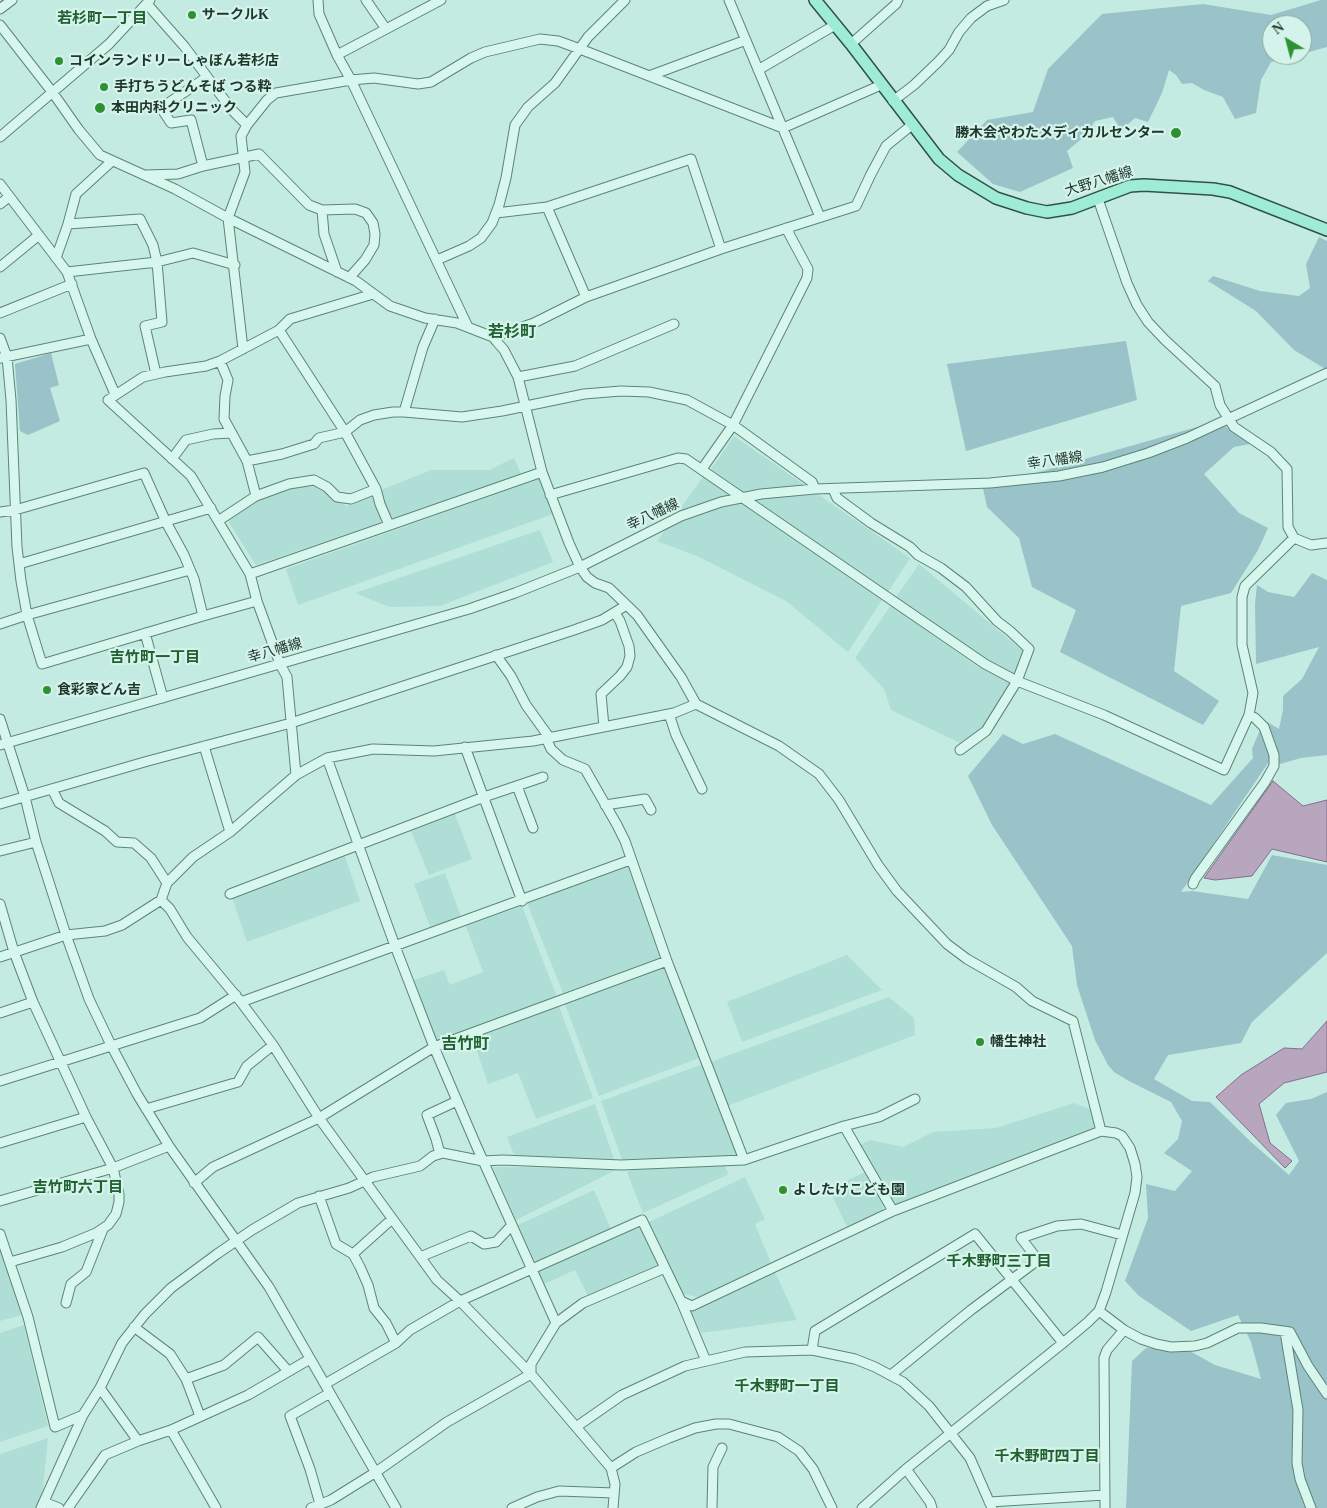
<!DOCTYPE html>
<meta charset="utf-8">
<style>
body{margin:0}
#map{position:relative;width:1327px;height:1508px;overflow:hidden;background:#c4ebe1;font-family:"Times New Roman",serif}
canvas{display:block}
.north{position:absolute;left:1262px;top:15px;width:50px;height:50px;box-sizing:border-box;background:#d4f3eb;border:1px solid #8ca79e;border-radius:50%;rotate:323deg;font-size:14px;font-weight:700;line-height:20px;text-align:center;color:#1f362b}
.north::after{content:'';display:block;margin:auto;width:18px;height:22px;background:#2f9131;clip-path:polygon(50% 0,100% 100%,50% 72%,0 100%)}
</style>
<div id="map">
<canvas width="1327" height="1508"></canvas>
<div class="north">N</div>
</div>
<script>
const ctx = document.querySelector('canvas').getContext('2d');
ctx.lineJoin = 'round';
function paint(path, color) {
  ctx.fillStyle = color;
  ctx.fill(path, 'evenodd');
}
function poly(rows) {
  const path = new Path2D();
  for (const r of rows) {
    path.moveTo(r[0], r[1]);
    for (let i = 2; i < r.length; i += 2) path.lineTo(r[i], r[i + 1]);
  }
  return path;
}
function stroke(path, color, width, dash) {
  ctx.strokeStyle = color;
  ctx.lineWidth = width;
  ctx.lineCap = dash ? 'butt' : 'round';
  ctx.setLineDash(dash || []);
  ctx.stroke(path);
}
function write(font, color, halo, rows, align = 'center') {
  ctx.font = font + ' "Times New Roman","Noto Sans JP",serif';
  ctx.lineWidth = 4.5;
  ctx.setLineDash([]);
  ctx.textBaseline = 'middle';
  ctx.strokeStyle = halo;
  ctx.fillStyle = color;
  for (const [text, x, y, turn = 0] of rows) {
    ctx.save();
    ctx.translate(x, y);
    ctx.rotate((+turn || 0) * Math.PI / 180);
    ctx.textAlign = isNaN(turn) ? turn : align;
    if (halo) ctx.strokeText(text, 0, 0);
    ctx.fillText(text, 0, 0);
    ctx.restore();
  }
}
const farmland = poly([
 [734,436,910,558,888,592,711,469],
 [514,458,521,474,393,518,388,514,381,490,431,470,489,470],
 [703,477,882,600,848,652,786,601,699,557,657,541],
 [541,478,553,514,298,605,286,569],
 [316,486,346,506,373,495,382,519,379,523,256,565,228,521,259,500,287,488],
 [540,530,553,562,440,606,389,607,355,593],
 [919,564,1023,651,1015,674,983,658,896,597],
 [891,605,978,667,1011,682,983,728,960,743,891,710,884,689,855,658],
 [455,814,472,859,429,875,411,831],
 [345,856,360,901,247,942,232,897],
 [629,865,662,957,563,993,527,903],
 [445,873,461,917,431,929,414,884],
 [522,906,557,997,436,1041,414,980,444,970,450,985,483,972,466,926],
 [847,955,882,990,742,1042,727,1002],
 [665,967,699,1058,599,1096,565,1004],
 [889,997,914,1018,915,1035,727,1106,710,1062],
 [559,1006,593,1098,536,1119,518,1073,488,1084,473,1039],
 [703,1064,737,1153,734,1157,622,1160,601,1101],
 [1074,1103,1092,1110,1098,1129,900,1205,892,1203,860,1145,870,1140,903,1147,933,1132,996,1128],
 [595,1104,614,1159,515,1157,507,1137],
 [724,1165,729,1174,643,1213,627,1172,632,1169],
 [493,1167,620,1168,516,1220],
 [865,1172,884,1205,882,1211,847,1227,829,1189],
 [745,1177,765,1219,755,1224,771,1263,698,1297,683,1294,647,1223],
 [594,1190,611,1229,536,1264,518,1225],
 [640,1224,658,1265,588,1296,575,1270,544,1284,537,1270],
 [0,1247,22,1315,0,1321],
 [775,1272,797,1320,701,1333,691,1312],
 [24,1325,48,1426,0,1442,0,1333],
 [48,1438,42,1497,36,1508,0,1508,0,1454]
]);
const green = poly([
 [1321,0,1327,0,1327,47,1302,54,1302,25,1272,25,1272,55,1297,55,1271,62,1261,80,1256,113,1235,119,1223,97,1204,90,1192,83,1182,84,1176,75,1169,70,1162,93,1148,122,1135,118,1121,130,1113,117,1095,121,1086,135,1067,151,1073,168,1020,192,993,184,957,152,987,120,1033,112,1048,69,1102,14,1203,4,1271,15],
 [1319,237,1327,241,1327,370,1294,350,1256,311,1208,281,1213,276,1260,291,1299,296,1310,288,1306,264],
 [1126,341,1137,400,966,451,947,364],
 [51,353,59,385,50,388,60,421,28,435,20,431,15,364],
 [1218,421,1250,444,1234,447,1204,474,1239,513,1268,528,1258,550,1231,593,1181,606,1174,671,1219,701,1203,725,1060,652,1076,610,1032,587,1019,538,987,507,983,488],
 [1312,573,1327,580,1327,755,1301,758,1280,764,1270,760,1181,892,1192,891,1248,899,1272,855,1327,865,1327,953,1252,1022,1241,1043,1168,1055,1154,1079,1192,1101,1210,1102,1251,1142,1289,1175,1299,1161,1276,1115,1286,1103,1311,1099,1327,1092,1327,1508,1126,1508,1132,1361,1146,1348,1188,1350,1215,1365,1261,1379,1251,1342,1238,1315,1191,1331,1139,1296,1125,1281,1148,1218,1146,1184,1175,1191,1192,1171,1164,1153,1178,1139,1182,1121,1171,1102,1127,1080,1114,1072,1108,1065,1095,1040,1077,985,1072,946,992,825,968,776,1003,734,1023,744,1055,734,1211,805,1253,758,1252,749,1264,720,1279,729,1283,710,1283,696,1302,679,1319,647,1256,664,1255,604,1257,585,1268,592,1294,597]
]);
const water = poly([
 [1273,781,1303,806,1327,800,1327,862,1272,849,1252,876,1215,880,1204,878,1273,781],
 [1327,1021,1327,1072,1284,1083,1259,1104,1270,1143,1292,1161,1285,1168,1216,1097,1241,1075,1284,1048,1302,1049,1327,1021]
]);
const stream = poly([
 [0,3,4,0]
]);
const minor = poly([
 [318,0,319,14,337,55,351,80,468,327],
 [366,0,386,29],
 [729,0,820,217],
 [147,4,184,46,232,110,247,125],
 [0,9,12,0],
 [0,25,53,93,79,130,100,155,175,189,228,218,356,281,390,306,425,318,457,323,493,337,497,342,504,350,518,377,542,472,569,543,580,567,587,577,595,583,609,588,637,615,681,677,696,704,779,746,819,774,839,800,878,865,897,891,947,944,967,959,1016,987,1032,1001,1073,1021,1101,1131],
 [851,44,896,4,898,0],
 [337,55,441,0],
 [758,70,835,25],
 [649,76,746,40],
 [893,101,914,85,938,62,949,50,959,32,971,18,987,6,1004,0],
 [0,137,109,44,150,0],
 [203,166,191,120,171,123,161,108,207,77],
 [146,175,178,174,203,166,259,154,309,205,322,210,355,209,366,213,373,223,375,234,374,245,365,260,349,278],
 [0,184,67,272,91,339,115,394],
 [1098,199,1127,283,1137,305,1148,322,1165,340,1215,386,1220,405,1234,427,1271,452,1287,469,1288,527,1294,538,1311,545,1327,543],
 [0,204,9,197],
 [547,207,586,297],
 [322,210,324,234,337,272],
 [496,213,547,207,691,159,721,249],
 [68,224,76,194,111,162],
 [56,258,68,224,140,219,153,245,157,262,162,322,145,326,156,374],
 [437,260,469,246,481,238,492,223,499,205,506,178,515,125,528,107,555,83,588,37,625,0],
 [0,267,39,235],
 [67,272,157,262,193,253,235,265],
 [0,313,72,284],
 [279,330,345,432,376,489,380,504,389,525],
 [493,337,534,323,586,297,721,249,856,206,871,174,886,146,913,124],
 [0,338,7,357,11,400,17,547,21,581,27,615,42,664,203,616],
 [243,349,228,218,245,172,241,136,247,125,267,100,276,93,351,80,374,78,418,84,431,82,471,58,485,52,540,39,558,41,580,49,783,128,881,85],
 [0,358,91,339],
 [220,361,228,380,225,396,224,419,247,461],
 [518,377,575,366,674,324],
 [404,412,423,347,435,319],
 [172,459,186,440,213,434,232,433],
 [702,469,733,425,807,278,808,269,786,228],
 [833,489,837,498,871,523,910,547,918,555,941,568,966,587,997,621,1010,631,1029,649,1017,681,986,731,960,750],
 [550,495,678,458,686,459,985,664,1017,681,1104,715,1224,770,1249,715,1253,693,1242,645,1242,597,1245,586,1294,538],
 [256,496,247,461,282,454,314,444,319,438,345,432,360,420,374,415,393,412,404,412,462,417,502,411,584,394,621,391,649,392,687,400,733,425,812,482,815,489],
 [0,512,15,510,144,473,166,522,184,555,194,579,203,616,257,601],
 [218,521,256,496,289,484,314,480,327,487,337,497,351,499,376,489],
 [19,564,211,508],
 [250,574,542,472],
 [0,624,27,615,190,570],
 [145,633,163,698],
 [496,655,511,676,526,705,549,737],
 [669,714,676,735,702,789],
 [0,719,25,797,36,842,66,935,89,999,111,1045,137,1094,169,1146,269,1287,396,1508],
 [604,727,601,694,620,676,627,667,630,656,629,646,620,621,615,613],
 [546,738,551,749,563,760,585,769,617,825,625,841,667,961,744,1160],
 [0,745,469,609,515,593,580,567,681,516,721,502,761,494,815,489,990,483,1059,476,1103,467,1148,453,1187,438,1327,373],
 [204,746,230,832],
 [465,747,522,901],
 [327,758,395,946,434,1047,476,1145,556,1323],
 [296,775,287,677,280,664,257,601,250,574,191,476,108,400,143,377,165,372,206,366,220,361,279,330,290,319,373,294],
 [517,786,533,828],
 [52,789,59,803,105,831,117,842,134,843,151,858,167,883],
 [0,804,148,761,291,723,574,630,602,620,625,606],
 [605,805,645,799,651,810],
 [0,851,36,842],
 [1193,884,1195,879,1265,782,1274,766,1274,755,1264,727,1255,718,1249,715],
 [230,894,484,797,543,777],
 [161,900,170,909,187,937,241,1002,273,1045,319,1118,437,1280,460,1301,531,1374,611,1468,615,1484,613,1508],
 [0,904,14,952,33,1002,86,1117,113,1168,119,1194,119,1202,116,1214,108,1225,96,1233,62,1247,10,1262],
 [0,957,66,935,105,931,122,925,161,900,167,883,193,857,230,832,296,775,327,758,373,749,434,751,533,741,674,713,696,704],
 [241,1002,630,860],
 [0,1013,33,1002],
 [0,1081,200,1018,236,995],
 [146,1109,238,1082,247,1066,273,1045],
 [844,1126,893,1211],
 [0,1143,86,1117],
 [440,1154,436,1139,427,1115,457,1101],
 [194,1183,213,1167,319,1118,434,1047,667,961],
 [319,1196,336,1244,353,1254,360,1267,368,1285,374,1308,386,1323,396,1343],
 [0,1201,113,1168,169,1146],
 [0,1234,28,1317,55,1427,83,1415],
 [353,1254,392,1219],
 [420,1257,471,1236,484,1244,496,1242,512,1225],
 [681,1301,706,1361],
 [66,1303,71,1284,86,1272,103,1229],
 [1099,1311,1124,1330,1141,1339,1156,1344,1171,1347,1195,1346,1207,1343,1238,1328,1261,1328,1290,1332,1308,1366,1327,1394],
 [134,1327,170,1354,186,1379,200,1416],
 [1285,1332,1298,1410,1297,1463,1300,1479,1311,1508],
 [812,1350,815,1331,975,1234,1063,1343],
 [531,1374,531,1364,556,1323,583,1303,665,1268],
 [891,1375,971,1310,1038,1260,1021,1238,1057,1226,1081,1224,1122,1235],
 [186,1379,224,1365,258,1337,288,1371],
 [325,1384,396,1343,410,1330,460,1301,642,1220,681,1301,692,1306,893,1211,1101,1131,1116,1133,1122,1136,1130,1148,1135,1164,1137,1177,1135,1193,1106,1292,1099,1311,1088,1322,1063,1343,906,1469,862,1508],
 [100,1388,138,1441],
 [576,1427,622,1395,685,1366,745,1352,812,1350,855,1359,875,1367,903,1382,929,1406,970,1458,992,1508],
 [171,1430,216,1508],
 [611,1468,636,1452,669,1438,695,1428,716,1424,729,1424,778,1437,799,1451,813,1469,832,1508],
 [906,1469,930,1502,932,1508],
 [44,1502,59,1508],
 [989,1502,1105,1495],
 [320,1504,310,1469,290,1416,330,1393],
 [41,1508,83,1415,100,1388,122,1343,145,1314,171,1288,217,1254,252,1230,298,1203,349,1188,373,1177,420,1166,433,1156,443,1153,483,1161,503,1160,621,1165,744,1160,844,1126,879,1117,915,1099],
 [68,1508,105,1455,138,1441,171,1430,248,1395,310,1359],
 [311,1508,331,1500,376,1472,447,1422,531,1374],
 [512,1508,537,1497,559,1491,614,1493],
 [712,1508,713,1467,722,1448],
 [1105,1508,1104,1358,1107,1350,1124,1330]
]);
const major = poly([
 [815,0,851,44,939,159,958,175,996,198,1027,208,1047,212,1072,208,1130,186,1144,185,1213,189,1230,192,1327,230]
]);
const markers = [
 [192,15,5,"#2f9131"],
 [59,61,5,"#2f9131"],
 [104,87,5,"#2f9131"],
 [100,108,6,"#2f9131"],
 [1176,133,6,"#2f9131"],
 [47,690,5,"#2f9131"],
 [980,1042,5,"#2f9131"],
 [783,1190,5,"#2f9131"]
];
const poiNames = [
 ["サークルK",202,15],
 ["コインランドリーしゃぼん若杉店",69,61],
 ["手打ちうどんそば つる粋",114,87],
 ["本田内科クリニック",111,108],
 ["勝木会やわたメディカルセンター",1165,133,"right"],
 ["食彩家どん吉",57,690],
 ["幡生神社",990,1042],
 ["よしたけこども園",793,1190]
];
const streetNames = [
 ["大野八幡線",1099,182,-17],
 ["幸八幡線",1055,461,-8],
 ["幸八幡線",653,515,-25],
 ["幸八幡線",275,651,-16]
];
const neighbourhoodNames = [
 ["若杉町一丁目",102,19],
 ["吉竹町一丁目",155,658],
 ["吉竹町六丁目",78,1188],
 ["千木野町三丁目",999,1262],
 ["千木野町一丁目",787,1387],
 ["千木野町四丁目",1047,1457]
];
const quarterNames = [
 ["若杉町",512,333],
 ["吉竹町",465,1045]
];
paint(farmland, '#afded6');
paint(green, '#99c2c9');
paint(water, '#b8a6bf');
stroke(water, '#856d8d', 1);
stroke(stream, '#856d8d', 2);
stroke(minor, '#5c8573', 11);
stroke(major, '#305341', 14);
stroke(minor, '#d7f7ee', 9);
stroke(major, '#9eecd6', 11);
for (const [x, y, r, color] of markers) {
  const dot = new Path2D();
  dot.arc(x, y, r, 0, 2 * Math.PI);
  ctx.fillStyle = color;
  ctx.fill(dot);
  stroke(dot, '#d4f3eb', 2);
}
write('bold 14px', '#1f362b', '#d4f3eb', poiNames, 'left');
write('14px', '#1f362b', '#d4f3eb', streetNames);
write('bold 15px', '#216030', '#d4f3eb', neighbourhoodNames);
write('bold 16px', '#216030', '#d4f3eb', quarterNames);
</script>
